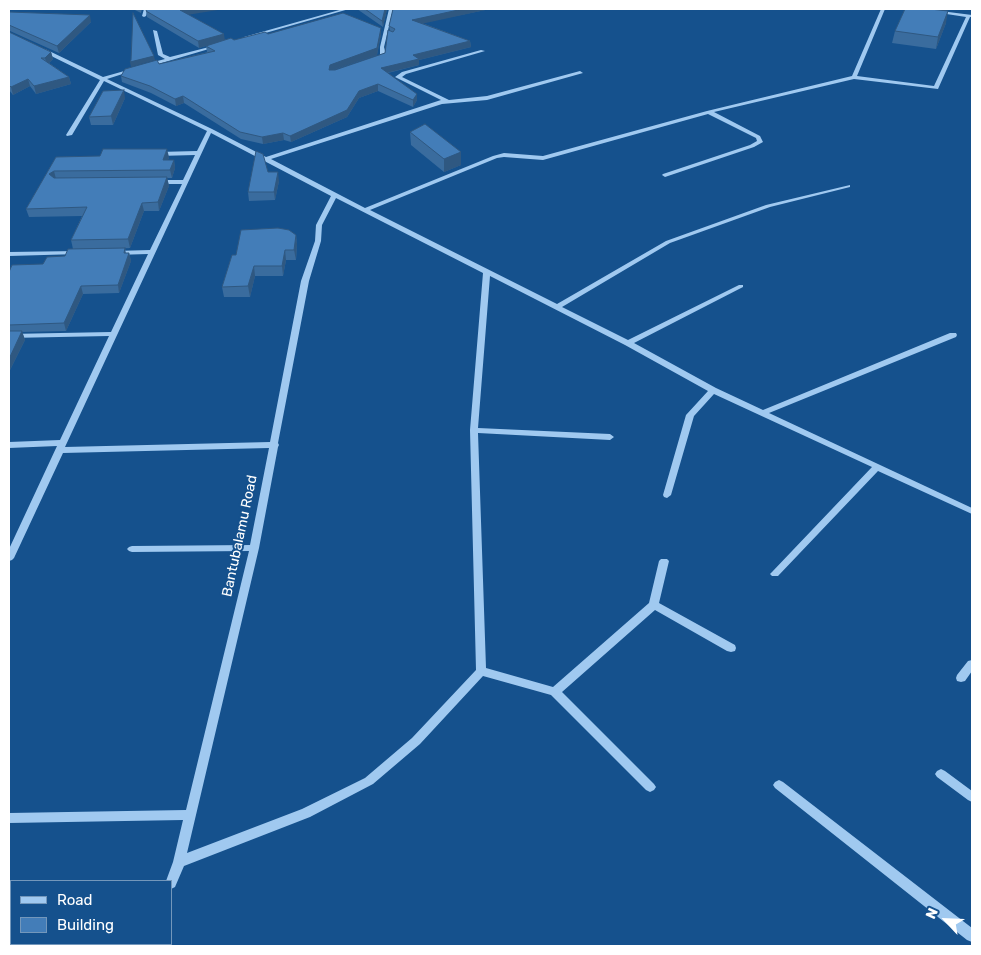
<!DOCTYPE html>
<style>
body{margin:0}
#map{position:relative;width:981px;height:955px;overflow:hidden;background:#15518d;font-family:Rubik,sans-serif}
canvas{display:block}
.frame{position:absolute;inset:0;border:10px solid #fff;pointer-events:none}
.legend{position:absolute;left:10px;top:880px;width:162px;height:65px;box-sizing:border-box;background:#15518d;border:1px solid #7397bb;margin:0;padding:6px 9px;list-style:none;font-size:15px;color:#fff}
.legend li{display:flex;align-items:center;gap:10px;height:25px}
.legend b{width:25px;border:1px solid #7397bb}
.north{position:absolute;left:921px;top:895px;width:50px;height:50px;-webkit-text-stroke:4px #15518d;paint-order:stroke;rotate:295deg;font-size:14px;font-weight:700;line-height:20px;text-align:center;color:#fff}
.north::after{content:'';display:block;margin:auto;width:18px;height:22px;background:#fff;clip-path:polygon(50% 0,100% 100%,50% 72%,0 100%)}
</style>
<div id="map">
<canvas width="981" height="955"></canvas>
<div class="frame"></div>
<ul class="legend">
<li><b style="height:6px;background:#a0c9f0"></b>Road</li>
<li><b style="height:14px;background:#437db8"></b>Building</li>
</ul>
<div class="north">N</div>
</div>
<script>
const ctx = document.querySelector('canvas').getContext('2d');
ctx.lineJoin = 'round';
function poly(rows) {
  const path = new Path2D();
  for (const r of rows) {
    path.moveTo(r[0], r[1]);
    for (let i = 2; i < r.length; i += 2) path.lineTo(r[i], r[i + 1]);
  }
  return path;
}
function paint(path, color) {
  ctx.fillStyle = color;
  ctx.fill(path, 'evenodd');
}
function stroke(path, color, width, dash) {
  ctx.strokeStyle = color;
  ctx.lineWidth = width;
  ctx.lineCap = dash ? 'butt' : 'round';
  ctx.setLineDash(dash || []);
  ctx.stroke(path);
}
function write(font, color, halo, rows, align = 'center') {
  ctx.font = font + ' Rubik,sans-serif';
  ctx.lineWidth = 4;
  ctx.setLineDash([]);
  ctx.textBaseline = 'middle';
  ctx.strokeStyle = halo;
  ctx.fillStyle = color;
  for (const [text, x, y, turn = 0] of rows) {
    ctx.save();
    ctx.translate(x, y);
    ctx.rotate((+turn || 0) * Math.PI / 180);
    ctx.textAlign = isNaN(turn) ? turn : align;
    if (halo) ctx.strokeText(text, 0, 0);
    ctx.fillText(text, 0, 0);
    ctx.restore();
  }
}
const minor = poly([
 [144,9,148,9,146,16,144,17,142,16,144,9],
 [343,9,349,9,248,38,244,37,343,9],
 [389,9,393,9,384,47,386,55,378,62,374,62,374,60,380,55,380,47,389,9],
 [881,9,885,9,857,76,934,86,966,17,914,9,925,9,972,15,972,17,970,17,938,89,854,79,714,112,760,136,763,142,754,147,665,177,662,175,663,174,750,145,757,141,756,138,708,114,543,160,504,157,497,158,370,210,557,304,666,241,766,205,850,185,850,187,770,207,670,243,562,307,628,340,739,285,743,285,743,287,634,343,716,388,763,410,950,333,956,333,957,335,956,337,769,413,972,508,972,514,878,471,778,576,772,576,770,574,772,572,872,467,714,394,694,416,671,495,667,498,664,497,663,495,686,415,708,391,625,345,490,276,478,428,610,434,614,437,610,440,478,433,486,668,553,687,649,603,659,561,661,559,667,559,669,561,659,603,735,645,736,648,735,651,731,652,727,651,655,610,562,692,654,784,656,787,654,790,650,792,646,790,551,695,483,676,420,744,373,784,310,817,184,866,175,887,171,889,171,881,166,881,173,862,183,820,9,823,9,813,186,810,249,551,132,552,129,551,127,549,129,547,132,546,250,545,269,448,63,453,14,558,12,560,9,561,9,549,57,446,9,448,9,442,60,440,109,336,9,338,9,334,111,332,148,254,115,255,112,253,115,251,150,250,182,184,156,184,153,182,156,180,183,180,195,155,158,156,155,154,158,152,197,151,207,131,104,81,72,135,67,136,66,135,100,80,41,51,41,49,45,49,103,77,135,68,135,70,107,79,212,129,266,157,441,100,395,77,402,72,481,50,485,51,406,74,402,77,449,100,487,96,580,71,583,73,487,100,442,104,271,159,365,208,493,156,504,153,543,156,707,111,852,76,881,9],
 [211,133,331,196,316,225,315,241,301,281,270,442,65,447,211,133],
 [336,198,483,273,470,430,476,670,412,738,365,778,302,809,187,853,259,548,278,447,279,445,278,443,309,281,321,241,322,225,336,198],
 [153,30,157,31,163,54,170,57,217,45,219,46,148,67,146,66,146,64,165,59,158,55,153,30],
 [77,251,80,253,79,254,9,256,9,252,77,251],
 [972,660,972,671,965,681,961,682,957,681,956,678,957,675,968,661,972,660],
 [941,769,945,771,972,791,972,802,968,800,937,777,935,774,937,771,941,769],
 [779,780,783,782,972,928,972,942,967,940,775,788,773,785,775,782,779,780],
 [142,944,154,944,153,946,141,946,142,944]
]);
const wall = poly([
 [133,9,142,9,141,13],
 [357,9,387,9,383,27],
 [490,9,422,23,470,41,471,47,419,60,419,65,388,73,417,100,413,107,378,91,359,98,347,117,291,142,284,140,263,144,241,139,184,103,176,106,151,93,122,82,121,76,159,64,208,52,207,52,206,46,199,48,147,17,146,11,188,15,224,34,224,40,234,40,268,34,381,34,377,55,333,70,335,70,385,53,390,31,389,26],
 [9,12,91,22,59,53,10,31,9,32,51,52,53,59,49,63,69,77,71,84,36,94,30,86,13,95,9,90],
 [946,23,936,49,892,43,895,31],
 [125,98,113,125,91,125,89,117],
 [410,132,461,165,444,172,411,145],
 [56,157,169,157,168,160,174,160,175,168,172,178,167,178,169,186,159,211,144,211,130,248,73,249,71,240,82,216,29,217,26,209],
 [279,181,275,200,249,201,248,192],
 [296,235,297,244,296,260,286,260,283,276,255,276,250,297,224,297,222,287,236,255],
 [125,248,126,253,129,253,131,261,119,293,83,294,66,331,22,332,25,340,9,372,9,272,43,264,65,256]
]);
const shadedWall = poly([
 [187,9,224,9,181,16,180,10],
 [385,9,387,9,383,27,382,21],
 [463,9,490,9,412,26,412,20],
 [948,11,946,23,936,49,938,37],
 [90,15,91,22,59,53,57,46],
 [381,28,381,34,377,55,330,71,329,70,330,65],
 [224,34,225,41,199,48,198,41],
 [470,41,471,47,419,60,419,65,382,74,381,68,413,55],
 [51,52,53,59,47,65,45,58],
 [154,56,155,60,131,67,130,62],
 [69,77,71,84,36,94,34,86],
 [28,79,30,86,13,95,11,87],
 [378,84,378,91,359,98,347,117,291,142,290,136,359,91],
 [124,90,125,98,113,125,111,116],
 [417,94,417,100,413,107,413,100],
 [183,96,184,103,176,106,175,99],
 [283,133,284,140,263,144,262,137],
 [167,149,169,157,165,169,163,160],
 [461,152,461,165,444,172,444,159],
 [174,160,175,168,172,178,170,170],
 [54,171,56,179,51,182,49,174],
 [278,172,279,181,275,200,274,192],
 [167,177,169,186,159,211,158,202],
 [142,203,144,211,130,248,128,239],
 [296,235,297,244,296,260,294,250],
 [285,250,286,260,283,276,282,266],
 [129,253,131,261,119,293,118,285],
 [254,266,255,276,250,297,248,286],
 [81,286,83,294,66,331,64,323],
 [22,331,25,340,9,372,9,359]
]);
const building = poly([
 [147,9,187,9,180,10,224,34,198,41,146,11,147,9],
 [365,9,385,9,382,21,365,9],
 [393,9,463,9,412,20,470,41,413,55,419,59,381,68,417,94,413,100,378,84,359,91,347,110,290,136,283,133,262,137,240,132,183,96,175,99,150,86,121,76,125,69,157,60,159,64,215,51,206,46,231,38,234,40,265,32,268,34,343,13,381,28,377,48,330,65,329,70,335,70,385,53,388,30,393,32,395,29,389,26,393,9],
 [905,9,930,9,948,11,938,37,895,31,905,9],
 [9,12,90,15,57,46,9,25,9,12],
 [133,13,154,56,130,62,131,60,133,13],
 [9,32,51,52,45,58,41,58,69,77,34,86,28,79,11,87,9,85,9,32],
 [124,90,111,116,89,117,103,91,124,90],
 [425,124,461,152,444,159,410,132,425,124],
 [103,149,167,149,163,160,174,160,170,170,54,171,49,174,54,178,167,177,158,202,142,203,128,239,71,240,87,207,26,209,56,157,100,156,103,149],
 [256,151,263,154,268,172,278,172,274,192,248,192,256,151],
 [278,228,289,230,296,235,294,250,285,250,282,266,254,266,248,286,222,287,232,255,236,255,241,230,278,228],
 [125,248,124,253,129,253,118,285,81,286,64,323,9,325,9,272,12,265,43,264,47,257,65,256,68,249,125,248],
 [9,331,22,331,9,359,9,331]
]);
const streetNames = [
 ["Bantubalamu Road",240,536,-78]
];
paint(minor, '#a0c9f0');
paint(wall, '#3a6c9e');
paint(shadedWall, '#2f5881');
paint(building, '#437db8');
stroke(building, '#2f5881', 1);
write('14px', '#fff', '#15518d', streetNames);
</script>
